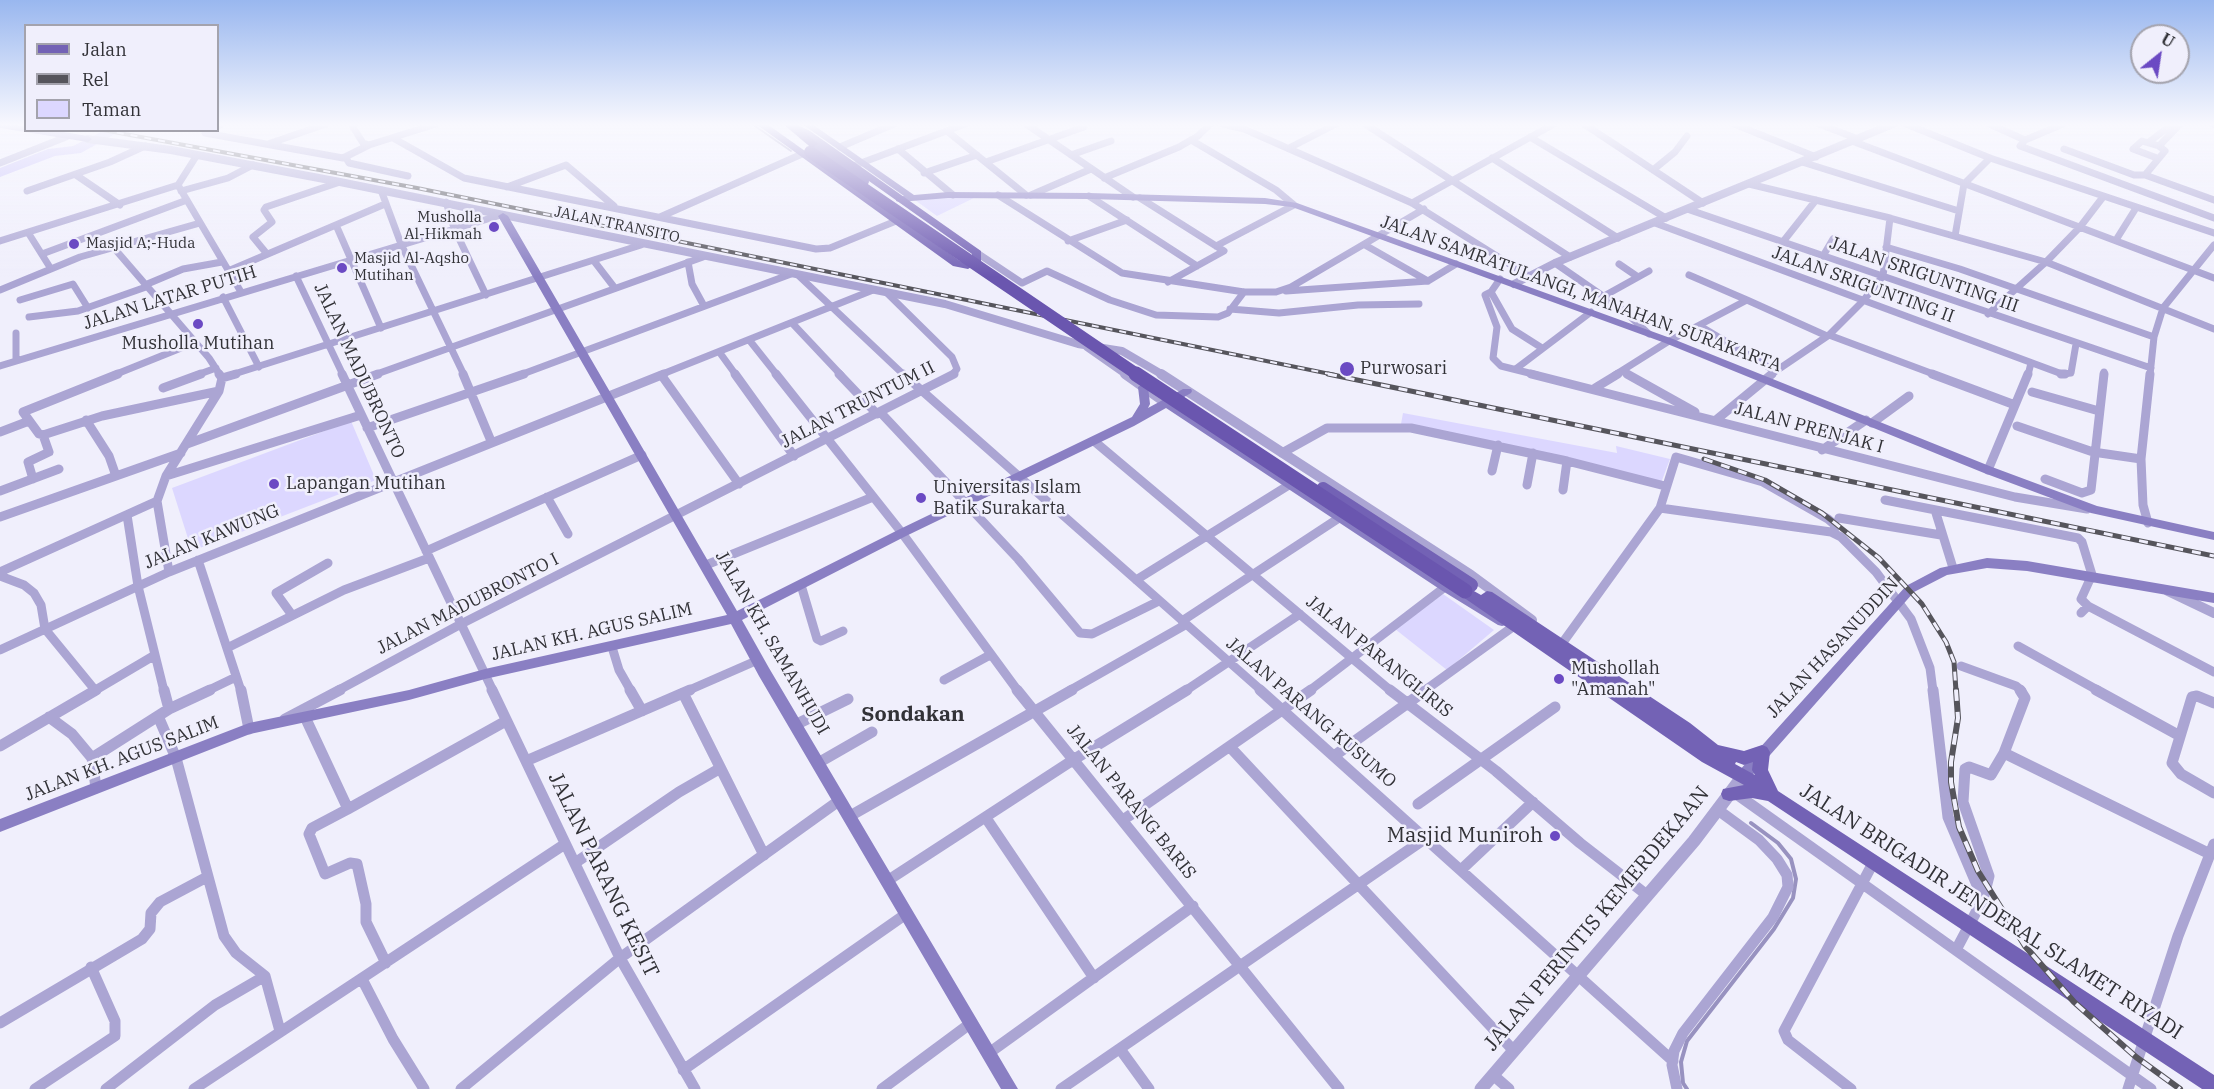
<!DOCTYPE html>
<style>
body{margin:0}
#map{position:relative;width:2214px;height:1089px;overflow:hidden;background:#f0effc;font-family:"IBM Plex Serif",serif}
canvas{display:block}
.legend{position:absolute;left:24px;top:24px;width:195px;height:108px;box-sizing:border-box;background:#f0effc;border:2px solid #a4a3ad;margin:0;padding:8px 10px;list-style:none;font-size:18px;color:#323237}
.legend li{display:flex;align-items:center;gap:12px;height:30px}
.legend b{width:30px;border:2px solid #a4a3ad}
.north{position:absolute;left:2130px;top:24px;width:60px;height:60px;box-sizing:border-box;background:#f0effc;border:2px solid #a4a3ad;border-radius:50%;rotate:30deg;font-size:16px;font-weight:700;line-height:24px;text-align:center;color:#323237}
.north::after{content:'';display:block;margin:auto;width:21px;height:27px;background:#6b4ac3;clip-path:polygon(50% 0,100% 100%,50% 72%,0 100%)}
</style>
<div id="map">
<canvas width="2214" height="1089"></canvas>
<ul class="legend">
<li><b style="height:8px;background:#7362b5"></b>Jalan</li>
<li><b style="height:8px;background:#56555c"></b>Rel</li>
<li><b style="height:16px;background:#dcd7ff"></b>Taman</li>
</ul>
<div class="north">U</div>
</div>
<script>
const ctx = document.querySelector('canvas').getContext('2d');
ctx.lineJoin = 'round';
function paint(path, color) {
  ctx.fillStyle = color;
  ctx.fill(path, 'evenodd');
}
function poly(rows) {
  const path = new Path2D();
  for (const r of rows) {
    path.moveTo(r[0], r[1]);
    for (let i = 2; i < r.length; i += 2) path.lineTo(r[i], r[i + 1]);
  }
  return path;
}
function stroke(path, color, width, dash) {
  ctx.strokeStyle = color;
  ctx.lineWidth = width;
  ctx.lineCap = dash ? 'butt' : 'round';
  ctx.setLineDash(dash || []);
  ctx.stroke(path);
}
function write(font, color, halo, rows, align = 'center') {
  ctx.font = font + ' "IBM Plex Serif",serif';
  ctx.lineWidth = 5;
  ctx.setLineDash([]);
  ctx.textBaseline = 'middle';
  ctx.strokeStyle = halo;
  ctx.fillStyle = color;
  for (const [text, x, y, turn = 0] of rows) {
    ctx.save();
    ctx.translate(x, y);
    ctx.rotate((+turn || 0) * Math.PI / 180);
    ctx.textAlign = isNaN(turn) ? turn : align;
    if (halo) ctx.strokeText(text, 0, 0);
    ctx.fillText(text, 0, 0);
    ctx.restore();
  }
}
const green = poly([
 [912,198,974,198,937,216],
 [1403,413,1617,453,1616,446,1670,459,1661,483,1401,424],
 [351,421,376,480,192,551,172,488],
 [510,579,514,590,482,602,478,590],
 [1443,594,1494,630,1447,670,1395,629]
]);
const streamFar1 = poly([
 [752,124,791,151]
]);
const stream = poly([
 [1687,1089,1683,1083,1681,1062,1687,1041,1774,929,1793,898,1796,879,1791,859,1778,843,1751,823]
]);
const river = poly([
 [105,130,122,130,81,153,55,156,0,177,0,168,48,149,73,146,105,130]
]);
const minorFar2 = poly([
 [351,124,363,143,369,145,436,124],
 [1026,124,1133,197],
 [1223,124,1244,129,1412,203,1527,275],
 [1365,124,1570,257],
 [1584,124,1703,203],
 [1734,124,1816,157],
 [1819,124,1858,139],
 [1906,124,1990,158,2214,233],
 [1989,124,2025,140],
 [2063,124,2025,140,2020,146,2214,218],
 [218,126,221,124],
 [947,131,1026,195],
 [205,133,343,158,369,145],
 [1530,137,1666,218],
 [393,138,464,178,816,249,830,248,896,221],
 [1191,140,1276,190,1294,205,1216,246],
 [1852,141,2214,278],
 [2149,142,2171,125,2180,124],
 [268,144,326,124],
 [2159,146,2179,125],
 [840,147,894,124],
 [1289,148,1336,124],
 [898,149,953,195],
 [2064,149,2134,175,2145,175],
 [197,155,178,185,241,292],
 [1071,155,1111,141],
 [346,158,349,163,408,176],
 [1492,158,1618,238],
 [2157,158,2133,149,2142,141,2159,146,2165,151,2145,175,2214,200],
 [986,162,1084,127],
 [1802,162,1959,211],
 [0,163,66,137],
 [853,166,965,124],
 [1653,170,1675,152,1687,136],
 [924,173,977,155],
 [76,175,120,205],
 [1104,178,1179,147,1198,136,1209,125],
 [1749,184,1890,218,2046,262,2214,329],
 [507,187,566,165,614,206],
 [381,190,401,244,464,375],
 [27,191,110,162,145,146],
 [181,191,228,178,253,165],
 [998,195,1122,273,1244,292,1276,292,1291,287,1424,209],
 [1031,195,1091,169],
 [1089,196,1197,266],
 [1140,198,1224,251,1168,282],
 [446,202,454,228,486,295],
 [1412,203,1554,124],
 [1687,209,2151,368],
 [660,217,802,154],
 [1655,223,2062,374,2071,373,2076,344],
 [336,225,381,328],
 [29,234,51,269],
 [1955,236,1964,184,1990,158],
 [2116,240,2136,208],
 [0,241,178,185],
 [1068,241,1127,220],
 [1782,243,1816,200],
 [1365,245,1428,281],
 [1886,247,1960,269,2154,337],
 [114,248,209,358,220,375],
 [977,253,1022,283,1047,271,1110,300,1156,315,1218,317,1228,313,1244,292],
 [42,254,187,200],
 [267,254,253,237,272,222,264,210,266,207,340,182],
 [1823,256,1833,239],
 [594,261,614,287],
 [688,262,692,284,704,306],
 [1555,263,1623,310,1649,334],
 [1619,264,1638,277],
 [228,271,385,204],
 [1689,275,1747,300],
 [296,276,343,375],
 [799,276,904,375],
 [1500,279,1491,292,1485,295,1497,327,1493,358,1501,366,1537,375],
 [145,285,183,269,222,262],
 [0,290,80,257,200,223],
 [1286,291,1428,281,1456,264],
 [1491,292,1512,329,1542,348],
 [887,293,952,357,957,369,952,375],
 [1604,296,1649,271],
 [223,297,259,367],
 [20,300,73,284,88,308],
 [1230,309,1279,313,1358,305,1419,304],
 [1988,314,2046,262,2080,227,2103,197],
 [29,317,78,311,146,287],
 [793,324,841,375],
 [1700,326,1775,371],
 [16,333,16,361],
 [1829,335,1936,375],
 [750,341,777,375],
 [720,353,736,375],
 [0,366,501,215],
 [1517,368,1591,312],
 [1622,371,1629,375],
 [114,375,196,342],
 [197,375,216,368],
 [231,375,641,245],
 [374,375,703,257],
 [520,375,791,274],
 [660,375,873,290],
 [1615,375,1669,341,1747,300,1827,336],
 [1770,375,1829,335,1863,301,1883,276,1890,218],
 [2028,375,2031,363],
 [2104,375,2104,372],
 [2150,375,2154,337,2163,308,2214,245]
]);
const minorFar1 = poly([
 [342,374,493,691],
 [463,374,491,441],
 [735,374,794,456],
 [776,374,902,533,1018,691],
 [839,374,877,414],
 [903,374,1262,691],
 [1531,374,2015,497,2087,509],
 [1627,374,1695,412],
 [1932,374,2015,405],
 [2061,374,2065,374],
 [662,376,739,484],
 [222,378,236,374],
 [163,388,201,374],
 [1595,388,1618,374],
 [2032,392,2099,411],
 [881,413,1018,559,1080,633,1092,634,1159,601],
 [86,420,109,456,116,476],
 [1716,420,1772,374],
 [1872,423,1909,396],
 [2017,426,2093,452,2141,459],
 [367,428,524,374],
 [0,432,29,421],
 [43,435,102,416,219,391],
 [1094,441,1391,691],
 [187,444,378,374],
 [1822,450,1866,420],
 [1282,453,1327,428,1411,428,1567,461,1665,486],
 [1988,470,2028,374],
 [1492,471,1498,445],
 [166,476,361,415],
 [33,479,28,462,49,452,43,435,39,434,23,412,118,374],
 [2045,479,2082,493,2091,490,2104,374],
 [1527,485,1533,453],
 [1563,490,1567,461],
 [0,491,59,469],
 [547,497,568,534],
 [1885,500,2078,538,2082,542,2093,578],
 [1660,508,1831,532,1841,537,1876,572,1911,619,1930,668,1933,691],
 [1935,510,1953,568],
 [127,515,138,586,164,691],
 [0,517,181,453],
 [1839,518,1941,535],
 [2148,523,2143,505,2141,459,2150,374],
 [426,551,642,455],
 [198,560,241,691],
 [706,565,873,497],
 [0,572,157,501],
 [169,572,157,501,166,476,219,391,222,378,219,374],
 [0,576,24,585,34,593,41,605,45,629,95,690],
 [1136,580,1289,485],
 [801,585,817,639,821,641,843,631],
 [2088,606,2081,599,2091,577],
 [2081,613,2088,606,2214,672],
 [292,615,276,593,328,563],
 [1182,621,1339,518],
 [1561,645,1660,508,1676,457,1763,482,1828,519,1835,525,1834,533],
 [2018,646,2099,691],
 [612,647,619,670,631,691],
 [227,648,344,590,429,558],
 [0,650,169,572,664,374],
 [1961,666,2016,686,2022,691],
 [944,680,990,655],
 [94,691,155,655],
 [207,691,236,677],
 [337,691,461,624,954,374],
 [687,691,758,660],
 [1069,691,1185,625],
 [1185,691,1300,614],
 [1309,691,1445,587],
 [1424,691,1514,626]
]);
const minor = poly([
 [164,690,169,709],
 [241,690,249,729],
 [492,690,620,958,695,1089],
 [630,690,642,711],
 [1017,690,1339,1089],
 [1260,690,1673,1061],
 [1390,690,1496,771,1580,843,1647,895],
 [1933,690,1948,817,1983,899],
 [2096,690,2180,736],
 [683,693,764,855],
 [2214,703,2197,696,2192,697,2172,763,2181,774,2214,793],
 [158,716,176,758,224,936,236,953,265,976,280,1031],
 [49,717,72,734,92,758,96,788],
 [305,717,348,809,506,721],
 [285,719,340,690],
 [795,725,848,699],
 [0,746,96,690],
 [1230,747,1514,1051],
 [2004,753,2210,854],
 [1334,756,1426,690],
 [92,758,169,709,210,690],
 [526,761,690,690],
 [818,763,872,732],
 [1735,793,2151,1089],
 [1418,804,1555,707],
 [348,809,312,828,309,834,325,874,350,863,357,864,366,904,366,922,386,963],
 [850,816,1072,690],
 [986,818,1094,978],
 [1123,820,1311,690],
 [575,863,679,792,719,769],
 [1462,869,1533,802],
 [887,881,1073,760,1187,690],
 [1956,950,1983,899,1989,876,1963,802,1965,769,1969,767,1991,775,2004,753,2025,698,2020,690],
 [362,979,393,1039,424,1089],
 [0,1023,142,939,150,929,151,913,160,902,207,877],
 [1120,1049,1149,1089],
 [989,1053,1193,906],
 [683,1070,906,914],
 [1493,1075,1509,1089],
 [35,1089,115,1036,115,1021,91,967],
 [106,1089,215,1005,265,976],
 [194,1089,565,844],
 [461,1089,620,958,840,800],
 [882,1089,971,1023],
 [1061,1089,1426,838],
 [1677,1089,1672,1065,1674,1051,1683,1033,1773,917,1788,887,1787,875,1777,859,1759,840,1718,810],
 [1851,1089,1788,1040,1784,1031,1873,863],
 [2128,1089,2178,936,2214,844]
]);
const tertiaryFar2 = poly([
 [88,139,171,150,340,182,945,304,1078,344,1122,351,1163,375],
 [1514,284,1555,263,1893,124],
 [1087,347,1127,375]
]);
const tertiaryFar1 = poly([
 [1125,374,1166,403],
 [1161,374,1471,575,1532,620],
 [2168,591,2214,613]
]);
const tertiary = poly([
 [1481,1089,1694,841,1743,776]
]);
const secondary = poly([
 [0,124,26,126,26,130,51,130,88,136,92,139,88,142,0,128,0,124],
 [802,124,812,124,914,195,948,192,1089,193,1265,198,1297,203,1673,339,1992,467,2097,506,2214,532,2214,540,2091,513,1984,473,1665,343,1292,207,1265,204,1089,199,948,198,899,202,896,201,896,197,904,196,802,124],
 [2209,124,2214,124,2214,128,2211,127,2209,124],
 [503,213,508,216,737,611,898,530,1132,417,1140,404,1138,387,1143,384,1148,387,1150,404,1148,408,1183,389,1191,389,1192,391,1191,393,1174,403,1449,584,1506,617,1508,621,1506,625,1502,626,1498,625,1441,590,1166,408,1134,426,906,536,742,620,769,668,1018,1089,1001,1089,759,676,731,624,485,679,409,700,250,734,0,832,0,819,249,723,409,690,485,669,727,615,498,216,503,213],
 [1987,558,2027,561,2214,593,2214,603,2027,571,1987,568,1947,575,1914,592,1748,780,1743,782,1738,780,1736,776,1738,772,1906,586,1940,568,1987,558]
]);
const primary = poly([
 [756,124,767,124,960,261,966,262,971,260,972,254,804,135,783,124,796,124,810,131,981,251,981,261,968,269,953,266,756,124],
 [1465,586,1481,595,1487,591,1492,592,1690,723,1718,745,1744,751,1762,745,1767,747,1770,752,1768,770,1778,791,2214,1075,2214,1089,2202,1089,1768,801,1752,798,1729,801,1723,799,1721,794,1723,789,1744,785,1702,762,1460,595,1458,591,1460,587,1465,586],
 [1736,762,1744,765,1753,762,1752,770,1755,775,1735,764,1736,762]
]);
const trunk = poly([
 [783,124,795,124,824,149,815,151,783,124]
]);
const railFar2 = poly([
 [103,130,417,188,1335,375]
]);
const railFar1 = poly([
 [1328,374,2214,556],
 [1704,459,1765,480,1822,513,1879,558,1922,604,1946,642,1954,662,1956,691]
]);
const rail = poly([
 [1956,690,1958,718,1951,762,1951,782,1959,827,1978,871,2025,946,2074,1002,2136,1057,2180,1089]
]);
const primaryBridgeFar1 = poly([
 [819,149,864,181]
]);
const primaryBridge = poly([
 [1323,489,1471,585]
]);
const trunkBridgeFar1 = poly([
 [810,152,1138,375]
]);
const trunkBridge = poly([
 [1136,374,1465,591]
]);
const markers = [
 [494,227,6,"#6b4ac3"],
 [74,244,6,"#6b4ac3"],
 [342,268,6,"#6b4ac3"],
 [198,324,6,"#6b4ac3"],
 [1347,369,8,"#6b4ac3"],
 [274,484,6,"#6b4ac3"],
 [921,498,6,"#6b4ac3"],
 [1559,679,6,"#6b4ac3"],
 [1555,836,6,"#6b4ac3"]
];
const farPoinames = [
 ["Musholla",482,218,"right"],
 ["Al-Hikmah",482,235,"right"],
 ["Masjid A;-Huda",86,244],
 ["Masjid Al-Aqsho",354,259],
 ["Mutihan",354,276]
];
const farStreetnames = [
 ["JALAN TRANSITO",617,225,12]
];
const streetNames = [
 ["JALAN SRIGUNTING III",1924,275,19],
 ["JALAN SRIGUNTING II",1863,285,20],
 ["JALAN SAMRATULANGI, MANAHAN, SURAKARTA",1581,294,20],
 ["JALAN LATAR PUTIH",170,298,-17],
 ["JALAN MADUBRONTO",359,371,65],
 ["JALAN TRUNTUM II",858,405,-27],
 ["JALAN PRENJAK I",1809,428,15],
 ["JALAN KAWUNG",212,537,-22],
 ["JALAN MADUBRONTO I",468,604,-27],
 ["JALAN KH. AGUS SALIM",592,632,-13],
 ["JALAN KH. SAMANHUDI",772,643,60],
 ["JALAN HASANUDDIN",1833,648,-47],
 ["JALAN PARANGLIRIS",1379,657,39],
 ["JALAN PARANG KUSUMO",1311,713,41],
 ["JALAN KH. AGUS SALIM",122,759,-21],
 ["JALAN PARANG BARIS",1131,802,51]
];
const poiNames = [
 ["Musholla Mutihan",198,344,"center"],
 ["Purwosari",1360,369],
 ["Lapangan Mutihan",286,484],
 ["Universitas Islam",933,488],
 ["Batik Surakarta",933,509],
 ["Mushollah",1571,669],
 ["\"Amanah\"",1571,690]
];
const quarterNames = [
 ["Sondakan",913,715]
];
const nearPoinames = [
 ["Masjid Muniroh",1543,836]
];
const nearStreetnames = [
 ["JALAN PARANG KESIT",603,875,64],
 ["JALAN BRIGADIR JENDERAL SLAMET RIYADI",1991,912,33],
 ["JALAN PERINTIS KEMERDEKAAN",1597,919,-50]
];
paint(green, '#dcd7ff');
stroke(streamFar1, '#9892c0', 2);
stroke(stream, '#9892c0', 4);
paint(river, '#c4bbfa');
stroke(minorFar2, '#aba5d3', 7);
stroke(minorFar1, '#aba5d3', 9);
stroke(minor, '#aba5d3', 11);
stroke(tertiaryFar2, '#aba5d3', 8);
stroke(tertiaryFar1, '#aba5d3', 10);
stroke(tertiary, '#aba5d3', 13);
paint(secondary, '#8a7fc3');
paint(primary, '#7362b5');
paint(trunk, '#6a56af');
stroke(railFar2, '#56555c', 4);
stroke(railFar1, '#56555c', 5);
stroke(rail, '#56555c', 6);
stroke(railFar2, '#f0effc', 2, [7]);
stroke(railFar1, '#f0effc', 3, [9]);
stroke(rail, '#f0effc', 4, [11]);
stroke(primaryBridgeFar1, '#7362b5', 10);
stroke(primaryBridge, '#7362b5', 14);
stroke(trunkBridgeFar1, '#6a56af', 12);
stroke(trunkBridge, '#6a56af', 15);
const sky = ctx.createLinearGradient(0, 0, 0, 277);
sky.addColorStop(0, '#99b7ef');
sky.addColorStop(0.45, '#f8f8fe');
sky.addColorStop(1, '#f8f8fe00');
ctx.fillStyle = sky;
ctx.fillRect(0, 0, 2214, 277);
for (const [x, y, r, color] of markers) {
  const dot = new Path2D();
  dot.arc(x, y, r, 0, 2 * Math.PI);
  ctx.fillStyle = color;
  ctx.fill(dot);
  stroke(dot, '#f0effc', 2);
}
write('15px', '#323237', '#f0effc', farPoinames, 'left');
write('15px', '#323237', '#f0effc', farStreetnames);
write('18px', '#323237', '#f0effc', streetNames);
write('18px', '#323237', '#f0effc', poiNames, 'left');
write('bold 21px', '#323237', '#f0effc', quarterNames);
write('21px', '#323237', '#f0effc', nearPoinames, 'right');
write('21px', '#323237', '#f0effc', nearStreetnames);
</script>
